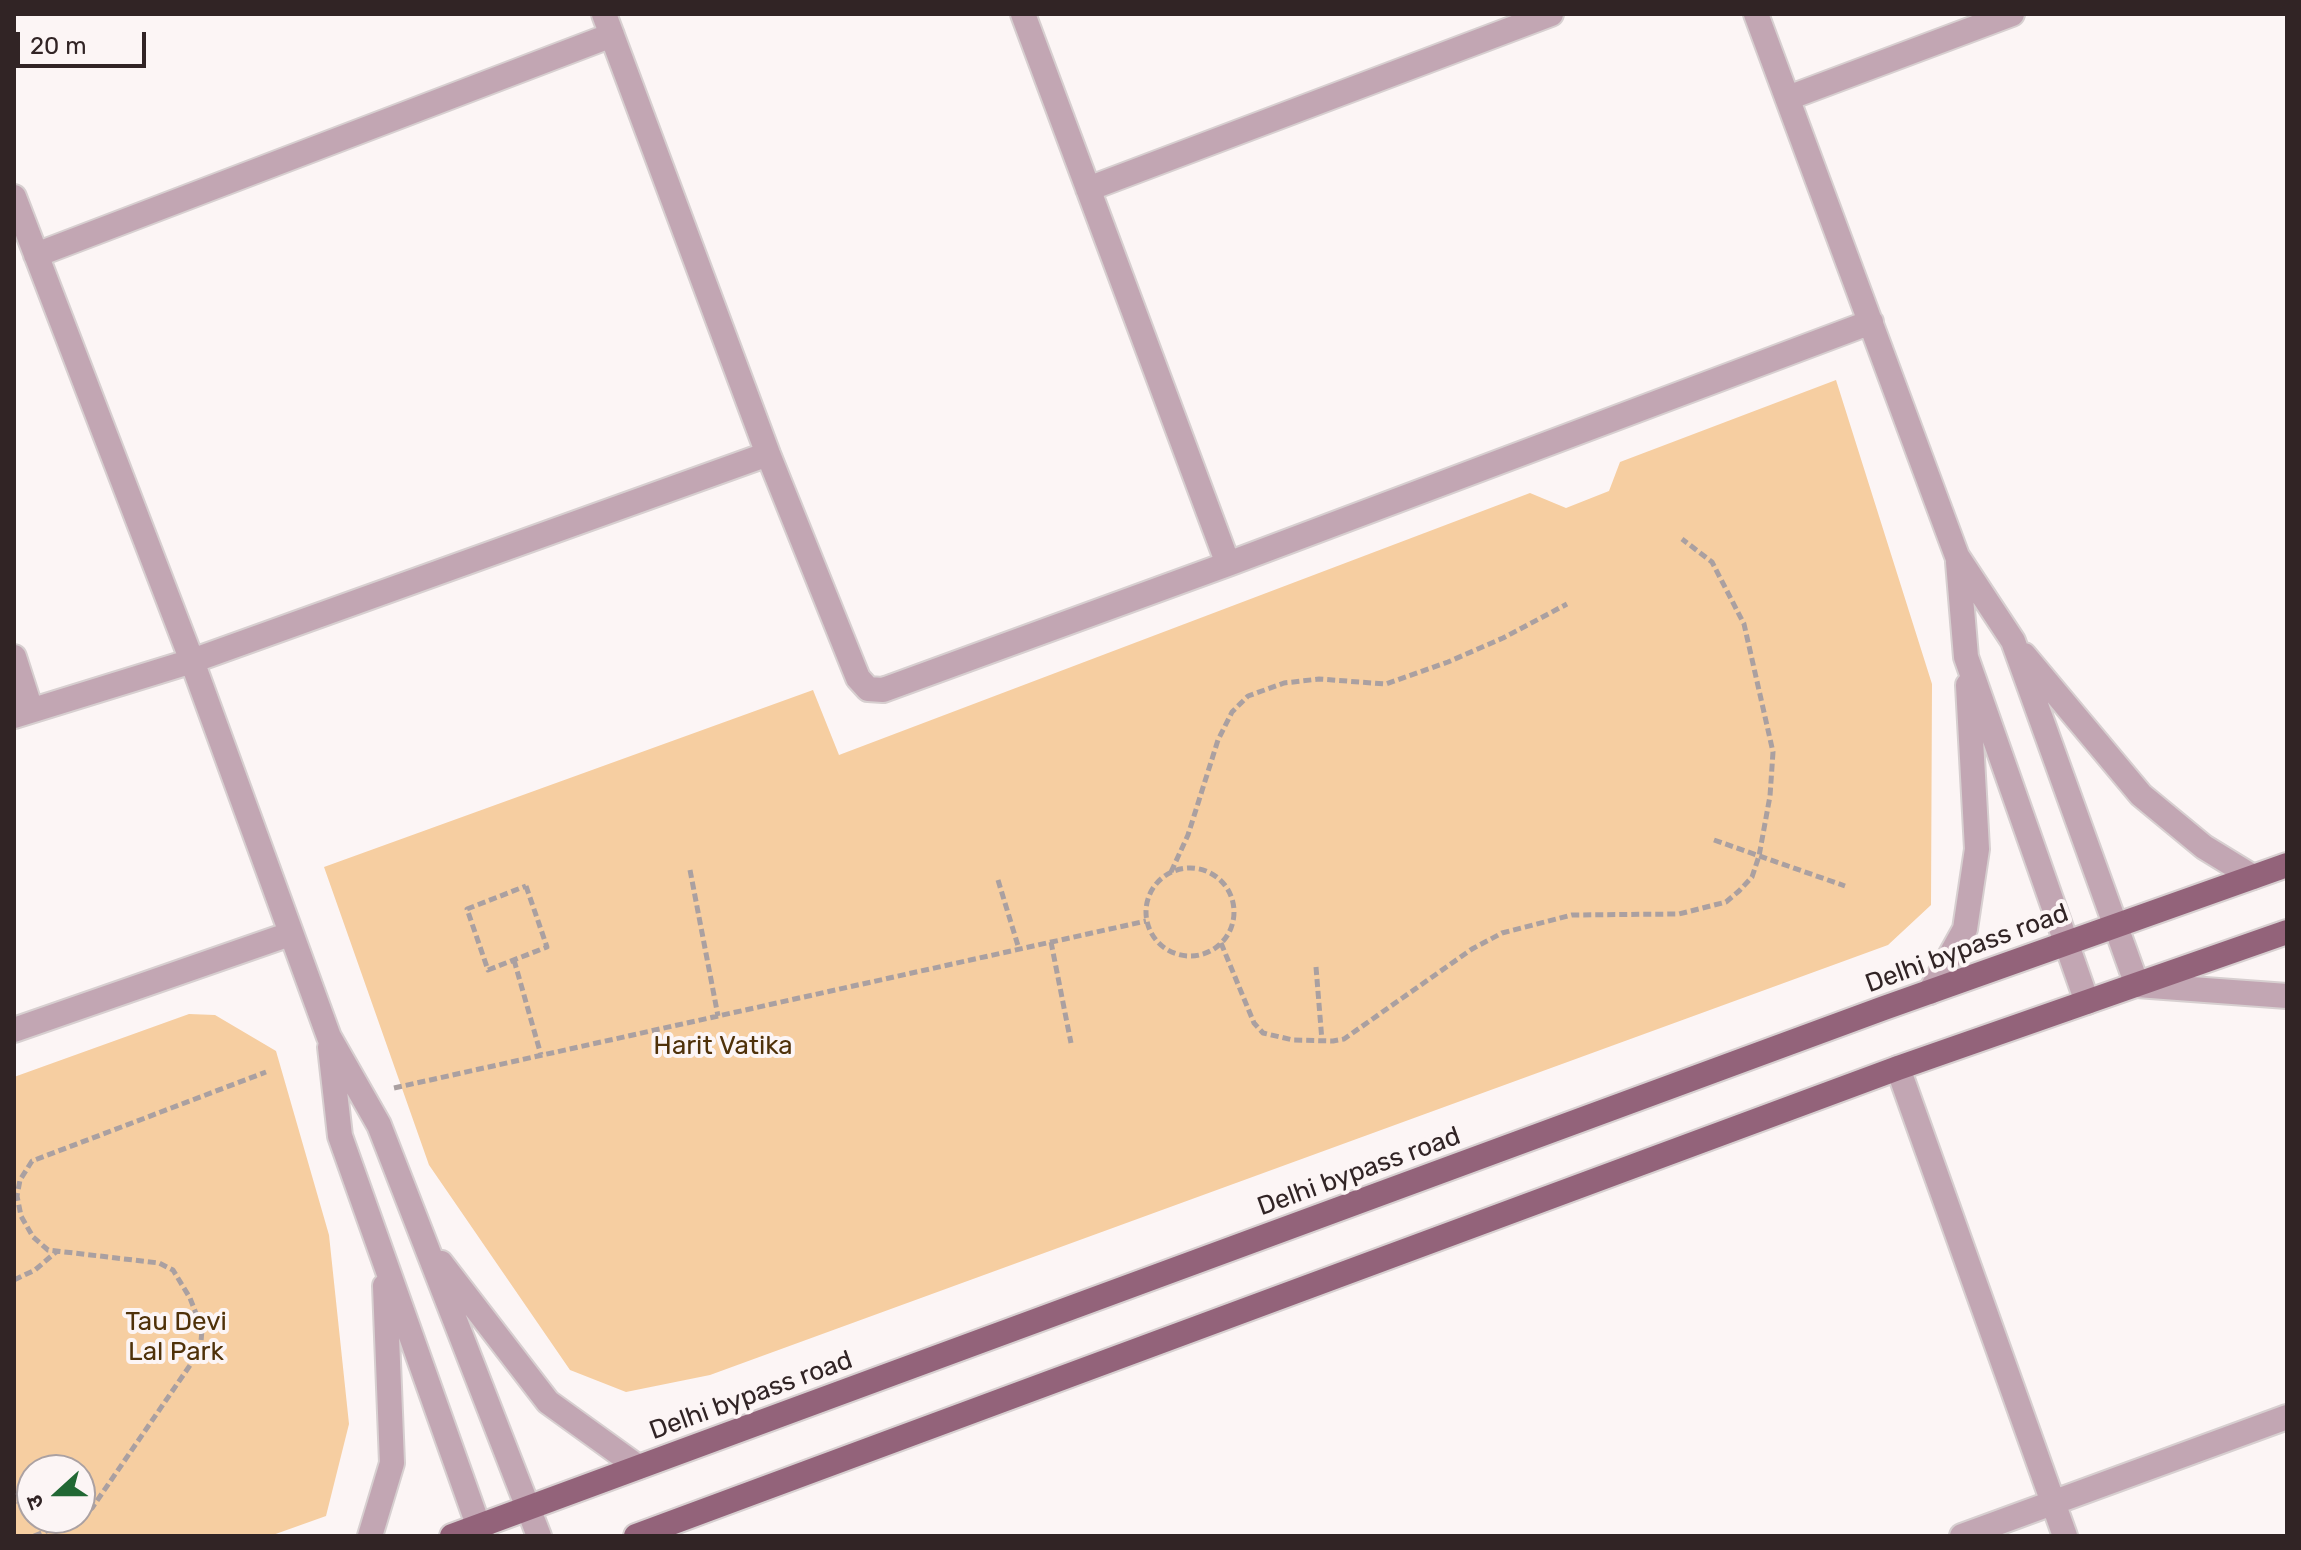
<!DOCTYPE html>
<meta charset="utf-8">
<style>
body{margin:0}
#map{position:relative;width:2301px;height:1550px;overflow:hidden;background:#fcf5f5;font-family:Rubik,"Noto Sans Devanagari",sans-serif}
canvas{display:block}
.frame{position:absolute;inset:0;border:16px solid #312425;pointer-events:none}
.north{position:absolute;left:16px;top:1454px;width:80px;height:80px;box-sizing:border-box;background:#fcf5f5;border:2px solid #aba1a2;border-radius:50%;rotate:249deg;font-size:22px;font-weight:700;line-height:32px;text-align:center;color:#312425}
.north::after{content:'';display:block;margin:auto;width:28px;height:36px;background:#216834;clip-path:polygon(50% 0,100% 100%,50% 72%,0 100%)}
.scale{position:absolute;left:16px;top:32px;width:130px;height:36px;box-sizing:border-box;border:4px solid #312425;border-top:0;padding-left:10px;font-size:24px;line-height:28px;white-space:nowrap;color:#312425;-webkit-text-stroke:6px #fcf5f5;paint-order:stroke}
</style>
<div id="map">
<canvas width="2301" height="1550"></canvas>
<div class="frame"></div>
<div class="north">उ</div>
<div class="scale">20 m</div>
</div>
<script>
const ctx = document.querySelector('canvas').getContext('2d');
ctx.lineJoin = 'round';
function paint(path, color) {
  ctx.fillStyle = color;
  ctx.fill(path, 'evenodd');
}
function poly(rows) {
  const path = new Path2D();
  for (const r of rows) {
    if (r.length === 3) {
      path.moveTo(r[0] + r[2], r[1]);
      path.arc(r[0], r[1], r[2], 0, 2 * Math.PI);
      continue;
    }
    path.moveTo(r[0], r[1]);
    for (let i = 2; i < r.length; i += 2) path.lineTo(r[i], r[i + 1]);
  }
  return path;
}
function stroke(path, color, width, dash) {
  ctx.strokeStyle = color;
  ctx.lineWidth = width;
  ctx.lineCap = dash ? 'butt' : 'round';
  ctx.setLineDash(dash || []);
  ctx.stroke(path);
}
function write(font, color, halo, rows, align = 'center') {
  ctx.font = font + ' Rubik,sans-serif';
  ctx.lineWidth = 8;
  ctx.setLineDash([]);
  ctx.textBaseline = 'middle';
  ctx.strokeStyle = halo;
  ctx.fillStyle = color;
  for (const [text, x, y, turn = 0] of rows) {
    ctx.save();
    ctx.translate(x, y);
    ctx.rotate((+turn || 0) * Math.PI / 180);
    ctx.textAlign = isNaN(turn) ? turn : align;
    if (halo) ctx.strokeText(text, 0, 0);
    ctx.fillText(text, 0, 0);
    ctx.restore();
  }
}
const green = poly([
 [1836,380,1932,684,1931,905,1888,945,710,1375,626,1392,570,1370,429,1165,324,867,813,690,839,755,1530,493,1566,508,1609,491,1620,462],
 [189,1014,215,1015,276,1051,329,1235,349,1424,326,1516,270,1536,14,1536,14,1077],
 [32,1470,80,1470,80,1518,32,1518]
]);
const path = poly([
 [1714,840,1845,886],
 [1190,912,44],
 [690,870,718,1016],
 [1171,872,1188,835,1218,740,1232,712,1248,696,1284,683,1319,679,1386,684,1448,662,1503,638,1567,604],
 [998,880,1019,949],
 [526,886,547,947,488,970,467,909,526,886],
 [1051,942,1071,1043],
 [1221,943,1254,1023,1263,1033,1293,1040,1333,1041,1344,1039,1472,949,1502,933,1572,915,1679,914,1726,902,1739,891,1752,877,1759,856,1770,796,1773,752,1744,624,1712,562,1682,539],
 [514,960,541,1055],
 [1316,967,1322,1041],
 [394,1088,1146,921],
 [14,1280,35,1270,56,1252],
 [14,1502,14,1504],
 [80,1517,92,1508,195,1358,201,1342,202,1329,190,1298,173,1270,159,1263,48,1250,33,1237,21,1216,17,1196,20,1180,32,1161,266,1072],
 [34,1536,79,1518]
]);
const minor = poly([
 [604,14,768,454,858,678,868,689,883,690,1228,564,1871,322],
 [1023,14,1228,564],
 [1756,14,1957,556,2013,641,2137,985,2287,996],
 [1788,98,2012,14],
 [1088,189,1551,14],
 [14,197,192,661,329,1037,379,1125,539,1536],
 [36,255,612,35],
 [1958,562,1966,657,2087,1002],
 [2024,655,2141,795,2204,847,2253,877],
 [14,657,31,710],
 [14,716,192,661,768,454],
 [1930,992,1965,929,1977,849,1968,685],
 [14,1030,290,934],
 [330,1047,340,1136,482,1536],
 [1898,1068,2065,1536],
 [441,1263,548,1402,638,1467],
 [370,1536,392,1463,385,1286],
 [1962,1536,2287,1417]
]);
const major = poly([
 [452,1536,1884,1008,2287,865],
 [636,1536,1898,1068,2287,932]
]);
const streetNames = [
 ["Delhi bypass road",1967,949,-20],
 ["Delhi bypass road",1359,1172,-20],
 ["Delhi bypass road",751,1396,-20]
];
const parkNames = [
 ["Harit Vatika",723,1046],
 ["Tau Devi",176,1322],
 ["Lal Park",176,1352]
];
paint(green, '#f6cea1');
stroke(minor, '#d7cfd0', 28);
stroke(major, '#d7cfd0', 28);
stroke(path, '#aaa0a1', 5, [8, 4]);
stroke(minor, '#c2a6b3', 24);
stroke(major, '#93637a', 24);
write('26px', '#312425', '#fcf5f5', streetNames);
write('26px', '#4f3109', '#fcf5f5', parkNames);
</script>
